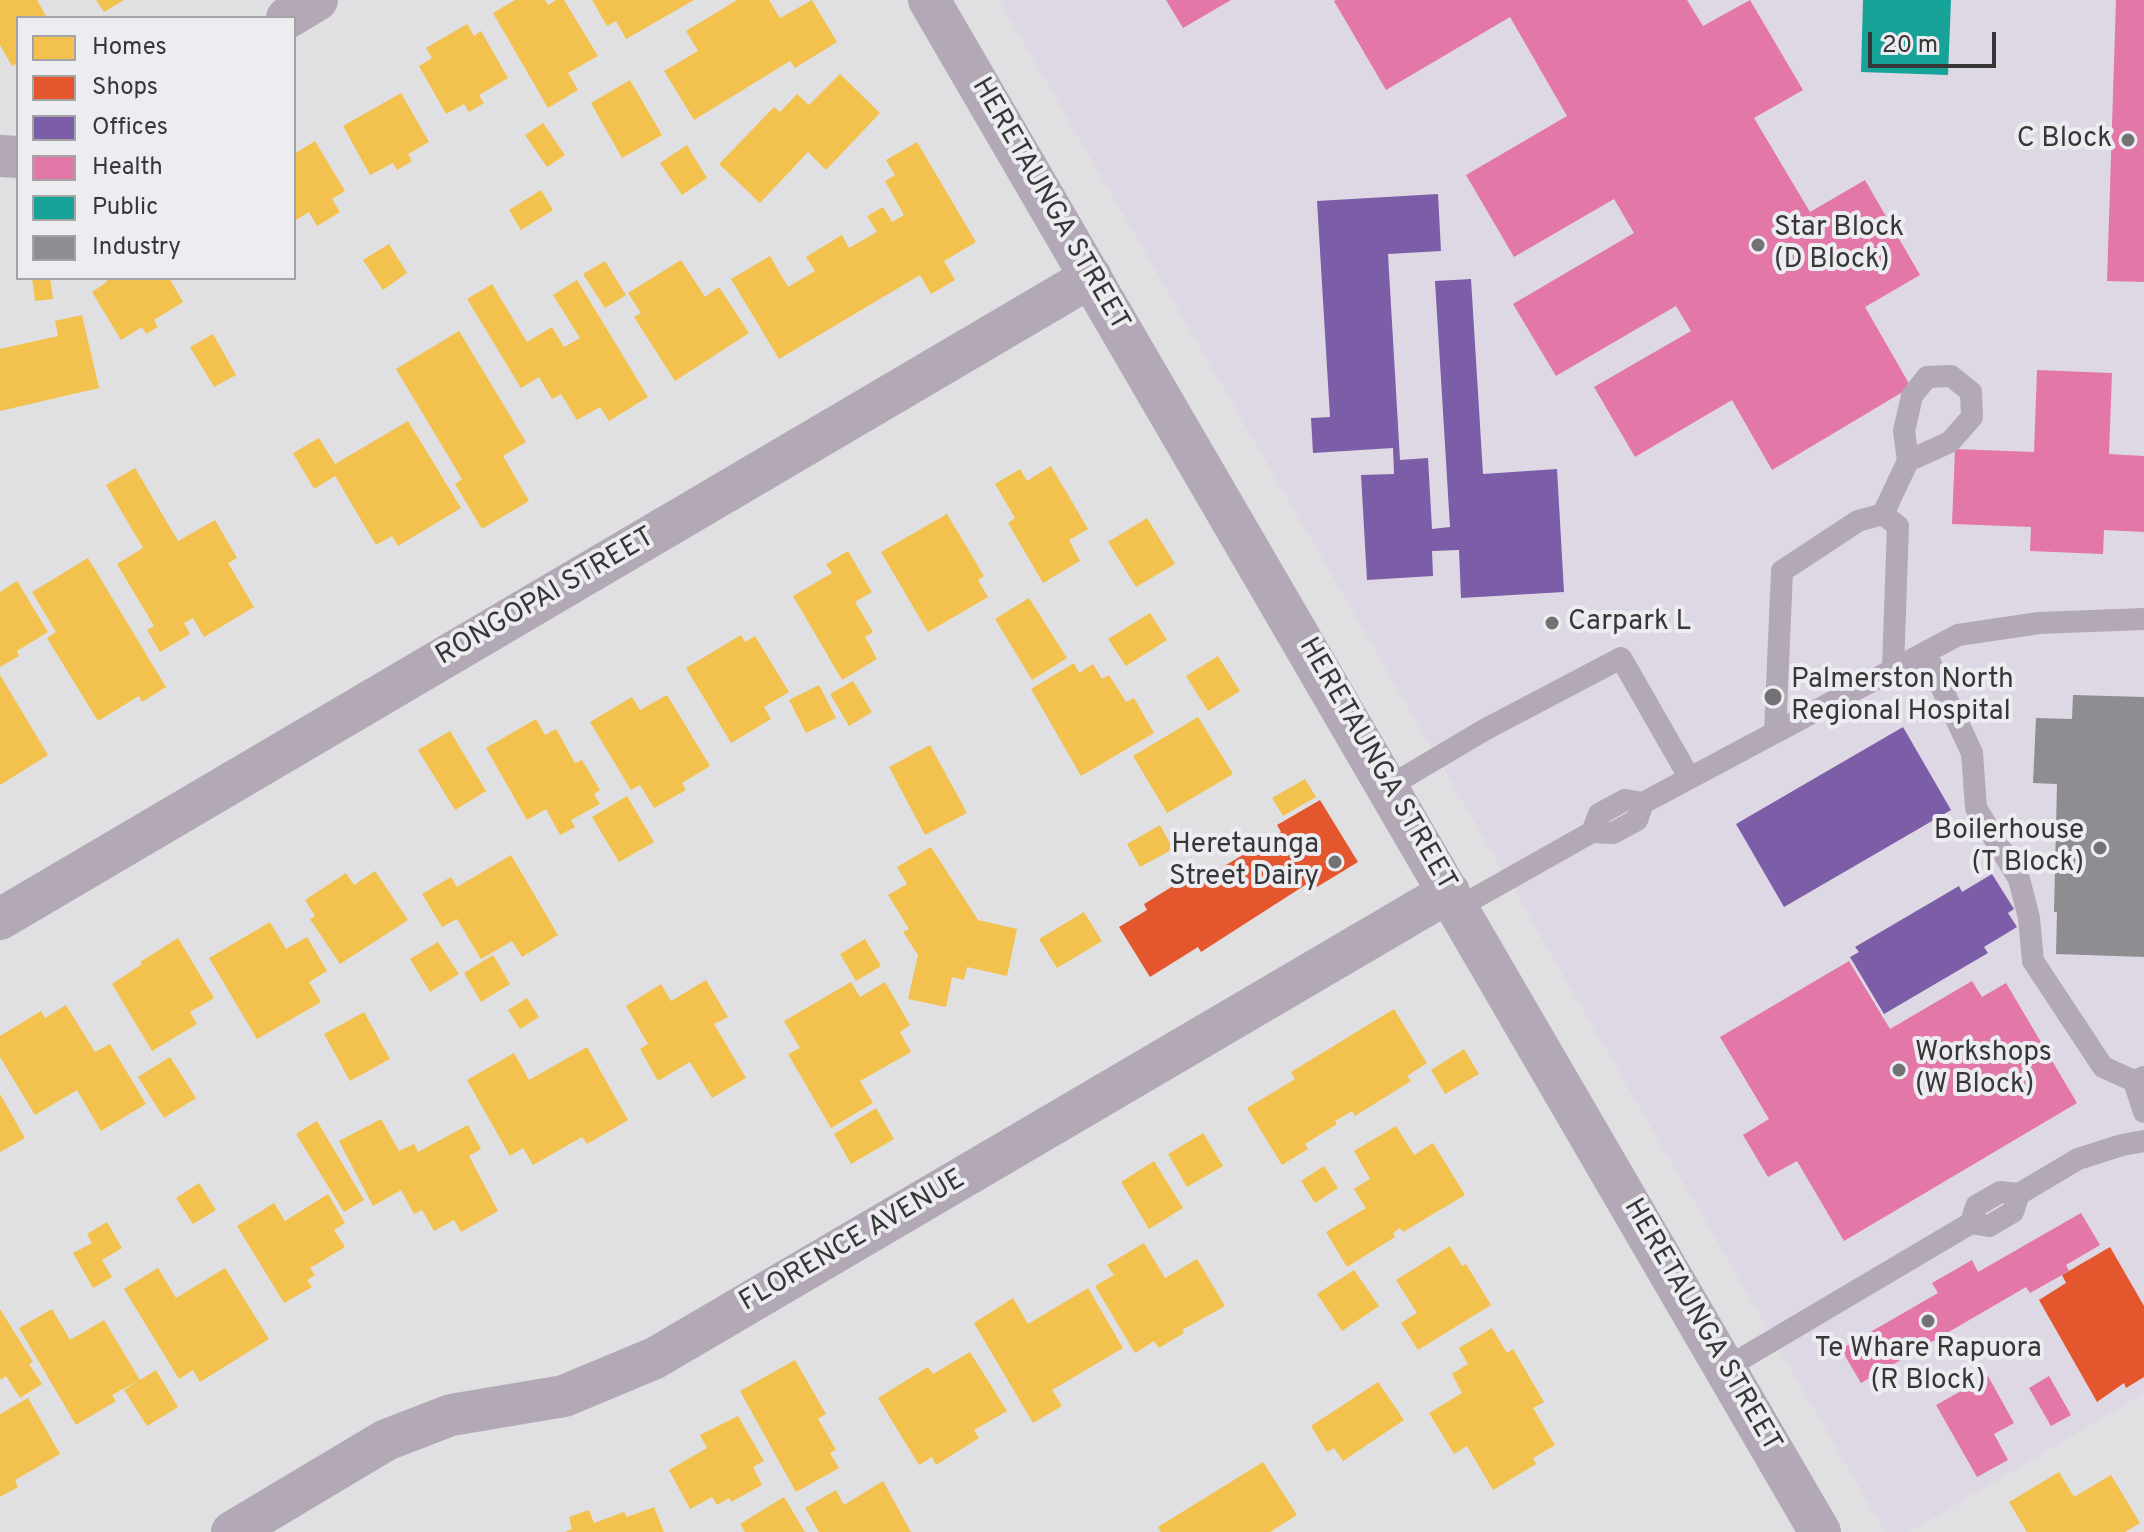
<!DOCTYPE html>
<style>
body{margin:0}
#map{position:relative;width:2144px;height:1532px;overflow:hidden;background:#e0e0e3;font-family:Overpass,sans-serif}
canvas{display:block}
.legend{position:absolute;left:16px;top:16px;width:280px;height:264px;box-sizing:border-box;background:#ececf1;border:2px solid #a4a4a7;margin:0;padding:10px 14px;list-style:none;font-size:24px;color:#373738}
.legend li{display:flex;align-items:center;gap:16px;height:40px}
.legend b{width:40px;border:2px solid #a4a4a7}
.scale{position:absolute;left:1868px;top:32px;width:128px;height:36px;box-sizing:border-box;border:4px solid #373738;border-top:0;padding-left:10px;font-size:24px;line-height:28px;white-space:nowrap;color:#373738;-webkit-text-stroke:6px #ececf1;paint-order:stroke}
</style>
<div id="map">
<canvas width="2144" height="1532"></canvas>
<ul class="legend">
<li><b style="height:22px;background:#f2c14e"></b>Homes</li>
<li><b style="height:22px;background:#e4572e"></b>Shops</li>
<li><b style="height:22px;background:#7b5ea7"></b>Offices</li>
<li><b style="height:22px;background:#e377a8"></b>Health</li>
<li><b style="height:22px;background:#17a398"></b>Public</li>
<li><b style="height:22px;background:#8d8d92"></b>Industry</li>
</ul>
<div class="scale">20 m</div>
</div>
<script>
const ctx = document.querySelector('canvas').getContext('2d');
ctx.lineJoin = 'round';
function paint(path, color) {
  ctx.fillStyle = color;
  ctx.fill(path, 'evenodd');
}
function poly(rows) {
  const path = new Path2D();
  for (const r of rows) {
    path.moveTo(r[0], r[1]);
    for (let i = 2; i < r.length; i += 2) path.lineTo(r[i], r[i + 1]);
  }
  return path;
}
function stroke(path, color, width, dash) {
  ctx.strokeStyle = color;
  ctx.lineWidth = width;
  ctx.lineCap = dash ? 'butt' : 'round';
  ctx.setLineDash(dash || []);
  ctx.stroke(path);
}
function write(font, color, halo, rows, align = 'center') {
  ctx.font = font + ' Overpass,sans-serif';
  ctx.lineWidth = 8;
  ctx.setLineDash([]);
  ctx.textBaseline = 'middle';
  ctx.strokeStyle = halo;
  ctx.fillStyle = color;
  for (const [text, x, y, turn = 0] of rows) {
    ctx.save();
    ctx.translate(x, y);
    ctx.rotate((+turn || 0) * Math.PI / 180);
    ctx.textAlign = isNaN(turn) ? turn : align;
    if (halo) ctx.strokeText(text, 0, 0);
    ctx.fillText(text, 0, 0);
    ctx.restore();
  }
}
const medical = poly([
 [999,0,2144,0,2144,1393,1910,1532,1885,1532]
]);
const homes = poly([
 [0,0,37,0,47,18,18,18,18,63,12,66,0,45],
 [96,0,124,0,104,12],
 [515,0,545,0,548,5,556,0,564,0,598,56,568,73,578,90,548,108,493,13],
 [592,0,694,0,626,39,616,21,607,26],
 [737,0,769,0,780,18,812,0,837,42,795,68,790,61,694,120,664,71,698,51,686,31],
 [467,24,474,36,481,31,508,78,479,95,484,103,469,112,464,104,446,114,419,66,432,58,426,48],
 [840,74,880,113,826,170,808,152,760,203,719,164,774,107,780,112,797,94,809,105],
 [630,80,662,135,622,158,591,103],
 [401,93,429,142,408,154,412,161,397,170,393,163,370,175,343,126],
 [543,123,565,155,547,167,525,135],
 [315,141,345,191,332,199,340,212,317,226,309,212,294,221,294,154],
 [917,142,976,242,944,261,955,280,931,294,920,275,779,359,731,279,770,256,788,287,815,271,806,257,842,235,849,248,877,232,867,216,883,207,892,222,904,215,885,181,895,175,886,160],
 [687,145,707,178,682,195,660,163],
 [541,190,553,210,521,230,509,210],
 [389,244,407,273,383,290,363,260],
 [681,260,705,297,719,287,749,333,675,381,634,317,641,313,628,293],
 [605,261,626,295,605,308,583,274],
 [32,278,50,278,53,299,35,301],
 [105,278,169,278,183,302,154,320,158,327,146,334,142,327,121,340,92,292,107,282],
 [577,280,648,397,609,421,600,407,577,420,561,394,552,399,539,377,521,388,467,299,492,284,527,342,552,327,564,347,580,338,553,295],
 [82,315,99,388,0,411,0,349,58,336,55,321],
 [459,331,526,442,503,456,529,501,482,529,455,484,462,479,396,369],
 [213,334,236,375,214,387,190,347],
 [408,421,461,508,398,546,392,536,376,545,335,476,314,489,293,453,319,438,335,464],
 [1051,466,1088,529,1069,540,1080,561,1043,583,1008,523,1015,518,995,484,1020,469,1027,481],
 [135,468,178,541,215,520,237,558,228,563,254,607,204,637,193,618,184,623,190,634,160,652,147,630,154,626,117,564,143,548,106,485],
 [947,514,984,576,978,580,988,597,928,632,881,552],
 [1147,518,1175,564,1136,587,1108,542],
 [848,551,872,592,855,602,873,632,865,637,877,659,842,680,793,596,832,573,826,564],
 [88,558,166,687,142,702,139,696,98,721,47,638,56,632,32,592],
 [17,581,48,632,17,651,19,656,0,667,0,592],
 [1029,598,1067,658,1032,680,995,619],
 [1150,613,1167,640,1126,666,1108,639],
 [741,635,745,642,755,636,789,692,764,707,771,719,731,743,686,668],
 [1218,656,1240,691,1208,711,1186,676],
 [1074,663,1079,673,1093,664,1102,679,1109,675,1126,702,1134,698,1154,733,1081,776,1031,689],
 [0,675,48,755,0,785],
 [853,681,872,712,849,726,830,694],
 [819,685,836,718,806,733,789,700],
 [667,695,710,766,682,783,686,790,654,808,640,785,631,790,590,722,632,697,640,710],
 [1198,717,1233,774,1167,813,1133,756],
 [536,719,545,735,556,729,575,763,582,760,600,790,594,794,600,804,571,820,575,827,560,835,546,809,527,820,486,748],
 [450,731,486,791,455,810,418,750],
 [930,745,967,813,925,835,889,767],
 [1305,779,1316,797,1283,816,1272,798],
 [627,796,654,842,619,862,592,817],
 [1160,825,1173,849,1140,867,1127,844],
 [931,847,978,920,1017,929,1007,976,967,967,964,980,952,977,946,1007,908,999,918,955,903,932,909,929,888,895,907,884,897,867],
 [511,855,558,935,522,957,512,941,481,959,457,919,442,927,422,894,451,877,457,887],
 [375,871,408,920,340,964,310,919,315,916,305,900,346,873,354,885],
 [1084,912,1102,941,1057,968,1039,939],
 [270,922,286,949,307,937,327,971,309,982,321,1002,257,1039,209,958],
 [178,938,214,998,190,1012,197,1024,152,1051,112,984,142,964,140,962],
 [865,939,881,966,856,981,840,954],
 [438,942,459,974,430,992,410,959],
 [493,955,510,984,481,1002,464,973],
 [706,980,728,1017,714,1024,746,1078,712,1098,690,1062,658,1081,640,1049,648,1044,626,1006,661,984,671,1001],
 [851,982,860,997,885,982,910,1025,900,1032,911,1052,860,1081,873,1103,831,1128,788,1054,800,1048,784,1021],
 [527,998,539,1017,520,1029,508,1010],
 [66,1005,95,1052,110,1044,146,1104,101,1131,77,1090,35,1115,0,1057,0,1036,41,1011,45,1018],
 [1394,1009,1427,1063,1407,1076,1411,1081,1355,1116,1352,1111,1335,1121,1337,1124,1305,1144,1308,1149,1282,1165,1247,1108,1295,1079,1291,1072],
 [364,1012,390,1059,350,1081,324,1034],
 [587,1047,628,1120,587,1144,582,1137,533,1165,523,1148,510,1156,467,1080,514,1053,529,1080],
 [1464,1049,1479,1074,1445,1094,1431,1070],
 [170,1057,196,1098,164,1118,138,1077],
 [0,1094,25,1138,0,1152],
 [876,1108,894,1139,851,1164,834,1134],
 [381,1119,399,1151,414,1144,418,1152,468,1125,481,1149,469,1156,498,1211,461,1232,454,1220,434,1231,422,1210,414,1214,401,1190,373,1206,339,1141],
 [317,1121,364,1200,344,1212,296,1134],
 [1396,1126,1414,1155,1433,1143,1465,1195,1403,1232,1400,1228,1393,1233,1395,1237,1347,1267,1326,1232,1366,1208,1354,1189,1370,1179,1354,1151],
 [1203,1133,1223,1166,1187,1187,1168,1154],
 [1154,1161,1183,1208,1149,1229,1121,1182],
 [1324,1166,1338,1188,1315,1203,1301,1181],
 [199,1183,216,1210,193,1224,176,1198],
 [328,1194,345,1223,334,1230,345,1247,310,1268,315,1275,307,1280,312,1287,284,1303,237,1226,274,1203,285,1221],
 [107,1222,122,1248,102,1260,112,1277,93,1288,73,1253,92,1243,87,1234],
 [1144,1243,1165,1278,1197,1259,1225,1306,1182,1330,1184,1333,1159,1348,1154,1341,1135,1353,1095,1286,1114,1275,1107,1265],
 [1450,1246,1462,1266,1466,1264,1491,1305,1418,1350,1401,1323,1417,1313,1396,1280],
 [158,1268,176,1298,225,1268,269,1339,200,1382,193,1370,179,1379,124,1289],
 [1354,1270,1379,1306,1342,1331,1317,1294],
 [1088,1288,1123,1348,1052,1390,1062,1406,1033,1423,974,1323,1013,1298,1028,1324],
 [0,1309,33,1362,29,1364,42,1384,20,1398,6,1376,1,1380,0,1377],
 [52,1309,70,1340,104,1320,140,1380,112,1395,116,1401,76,1425,19,1328],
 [1492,1328,1507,1353,1513,1349,1544,1402,1533,1408,1555,1445,1533,1458,1536,1464,1493,1490,1467,1446,1454,1454,1429,1413,1462,1393,1452,1374,1468,1364,1459,1348],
 [970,1352,1007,1411,974,1430,979,1438,936,1465,932,1457,919,1465,878,1398,928,1367,933,1374],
 [795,1360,826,1414,818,1419,836,1450,830,1453,839,1468,796,1492,740,1391],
 [156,1370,178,1407,147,1426,124,1390],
 [1378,1382,1404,1420,1343,1461,1334,1448,1327,1452,1311,1426],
 [28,1398,60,1454,15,1480,18,1487,0,1497,0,1414],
 [738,1416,764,1461,753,1467,762,1485,731,1502,729,1498,717,1505,712,1497,690,1509,669,1470,707,1448,700,1435],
 [1263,1462,1297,1515,1270,1532,1161,1532,1158,1527],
 [2059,1472,2074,1497,2111,1475,2140,1523,2125,1532,2027,1532,2009,1502],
 [883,1481,911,1532,819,1532,805,1508,836,1490,844,1505],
 [784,1497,805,1532,745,1532,740,1524],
 [654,1507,664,1532,565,1532,572,1529,569,1517,589,1510,594,1523,624,1512,627,1517]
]);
const shops = poly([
 [1320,800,1358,862,1317,887,1313,880,1201,952,1198,947,1150,977,1119,927,1147,910,1144,904,1186,878,1191,886,1281,832,1277,825],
 [2110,1247,2144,1306,2144,1377,2126,1388,2124,1383,2097,1402,2039,1300,2066,1283,2062,1275]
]);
const offices = poly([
 [1438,194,1441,251,1388,254,1400,460,1428,458,1432,529,1450,527,1435,281,1471,279,1483,474,1557,469,1564,592,1461,598,1459,550,1432,551,1433,576,1367,580,1361,475,1394,474,1393,448,1313,453,1311,418,1330,417,1317,201],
 [1903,727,1951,810,1784,907,1736,824],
 [1992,874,2014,909,2008,913,2017,927,1984,947,1988,953,1884,1014,1850,957,1859,952,1855,947,1959,886,1962,892]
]);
const health = poly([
 [1166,0,1231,0,1183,28],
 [1336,0,1687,0,1703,26,1750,0,1803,90,1754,118,1810,212,1865,180,1920,275,1865,307,1911,387,1772,470,1732,400,1635,457,1594,387,1691,331,1676,306,1556,376,1513,304,1634,233,1614,199,1514,257,1466,175,1567,116,1510,17,1386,90,1334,1],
 [2116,0,2144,0,2144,282,2107,281],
 [2037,370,2112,373,2109,454,2144,456,2144,532,2104,530,2103,554,2030,551,2031,527,1952,524,1955,449,2034,452],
 [1849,961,1890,1029,1972,981,1982,997,2006,983,2077,1103,1844,1241,1797,1161,1768,1177,1743,1135,1769,1119,1720,1037],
 [2081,1213,2100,1245,2066,1265,2069,1271,2030,1293,2026,1287,1861,1383,1841,1349,1938,1293,1932,1283,1972,1260,1978,1272],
 [1988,1376,2014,1423,1994,1434,2008,1460,1977,1477,1936,1405],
 [2049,1376,2071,1415,2051,1426,2029,1388]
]);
const public = poly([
 [1863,0,1951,0,1948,75,1861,72]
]);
const industry = poly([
 [2073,695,2144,697,2144,957,2056,954,2057,912,2054,912,2057,784,2033,783,2036,718,2072,719]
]);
const service = poly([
 [1883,514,1908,461,1904,431,1912,396,1927,377,1951,376,1971,392,1972,417,1950,442,1908,461],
 [1883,514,1898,526,1893,668],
 [1926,654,1972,753,1976,808,2019,879,2029,918,2033,961,2103,1067,2134,1081,2144,1077],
 [1775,733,1782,571,1858,521,1883,514],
 [1388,787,1486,729,1621,658,1689,777],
 [1592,832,1599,814,1625,800,1643,803],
 [1459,907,1592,832,1613,833,1637,820,1643,803,1958,635,2039,623,2144,619],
 [2134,1081,2144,1112],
 [1971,1223,1989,1226,2013,1212,2019,1194],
 [1726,1368,1971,1223,1976,1206,2000,1192,2019,1194,2078,1159,2122,1145,2144,1141]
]);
const minor = poly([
 [929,0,1820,1532],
 [287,18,317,0],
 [0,156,18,157],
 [0,919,1091,277],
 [232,1532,386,1440,451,1415,564,1396,655,1358,1449,892]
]);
const markers = [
 [2128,140,8,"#727274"],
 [1758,245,8,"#727274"],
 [1552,623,8,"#727274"],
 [1773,697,10,"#727274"],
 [2100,848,8,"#727274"],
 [1335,862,8,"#727274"],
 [1899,1070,8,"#727274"],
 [1928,1321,8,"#727274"]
];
const poiNames = [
 ["C Block",2112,140,"right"],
 ["Star Block",1774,229],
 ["(D Block)",1774,261],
 ["Carpark L",1568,623],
 ["Palmerston North",1791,681],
 ["Regional Hospital",1791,713],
 ["Boilerhouse",2084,832,"right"],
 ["(T Block)",2084,864,"right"],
 ["Heretaunga",1319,846,"right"],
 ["Street Dairy",1319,878,"right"],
 ["Workshops",1915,1054],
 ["(W Block)",1915,1086],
 ["Te Whare Rapuora",1928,1350,"center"],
 ["(R Block)",1928,1382,"center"]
];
const streetNames = [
 ["HERETAUNGA STREET",1049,205,60],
 ["RONGOPAI STREET",546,598,-30],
 ["HERETAUNGA STREET",1376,765,60],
 ["FLORENCE AVENUE",853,1242,-30],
 ["HERETAUNGA STREET",1701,1326,60]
];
paint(medical, '#ded8e4');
paint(homes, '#f2c14e');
paint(shops, '#e4572e');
paint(offices, '#7b5ea7');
paint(health, '#e377a8');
paint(public, '#17a398');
paint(industry, '#8d8d92');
stroke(service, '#b2a8b6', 22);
stroke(minor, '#b2a8b6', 42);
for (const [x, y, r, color] of markers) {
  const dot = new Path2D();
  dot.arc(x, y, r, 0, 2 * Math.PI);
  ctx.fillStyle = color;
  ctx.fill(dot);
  stroke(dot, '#ececf1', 3);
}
write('28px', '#373738', '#ececf1', poiNames, 'left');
write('28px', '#373738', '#ececf1', streetNames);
</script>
